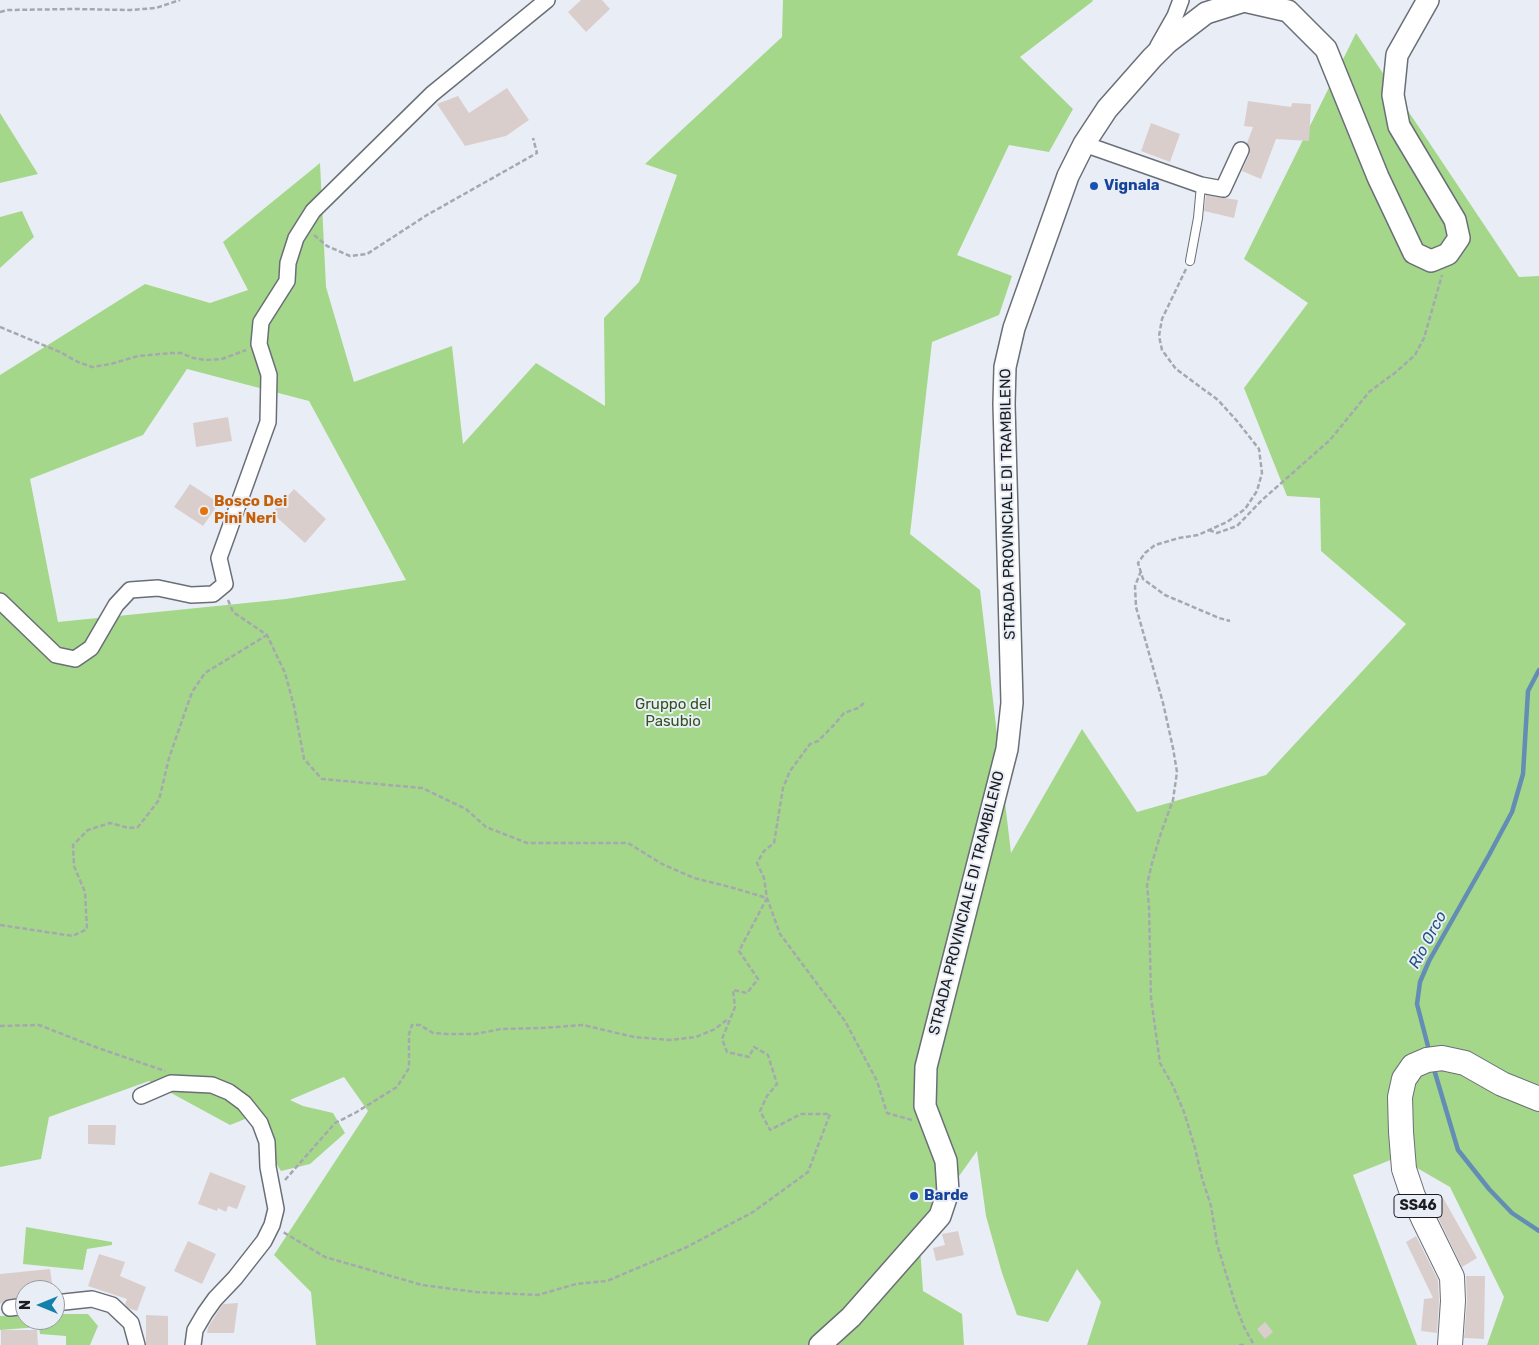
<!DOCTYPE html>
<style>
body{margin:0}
#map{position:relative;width:1539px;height:1345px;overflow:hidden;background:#e9eef6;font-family:Rubik,sans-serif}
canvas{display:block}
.north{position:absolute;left:15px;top:1280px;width:50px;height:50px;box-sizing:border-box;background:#e9eef6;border:1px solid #979aa0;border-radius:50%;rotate:270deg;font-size:14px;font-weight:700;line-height:20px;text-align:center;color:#1b1d20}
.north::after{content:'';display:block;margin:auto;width:18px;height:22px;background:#1581aa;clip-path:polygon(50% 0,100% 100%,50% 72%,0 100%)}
</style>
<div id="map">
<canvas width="1539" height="1345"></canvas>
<div class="north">N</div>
</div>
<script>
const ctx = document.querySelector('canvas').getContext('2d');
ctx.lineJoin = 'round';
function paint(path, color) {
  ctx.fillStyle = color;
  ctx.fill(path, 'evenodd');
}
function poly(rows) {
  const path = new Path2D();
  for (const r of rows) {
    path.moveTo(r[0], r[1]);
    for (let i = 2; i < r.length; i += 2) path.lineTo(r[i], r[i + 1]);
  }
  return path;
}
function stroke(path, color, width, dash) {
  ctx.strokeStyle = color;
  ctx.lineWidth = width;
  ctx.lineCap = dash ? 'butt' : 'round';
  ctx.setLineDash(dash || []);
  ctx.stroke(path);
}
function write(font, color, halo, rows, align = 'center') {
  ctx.font = font + ' Rubik,sans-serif';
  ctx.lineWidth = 4;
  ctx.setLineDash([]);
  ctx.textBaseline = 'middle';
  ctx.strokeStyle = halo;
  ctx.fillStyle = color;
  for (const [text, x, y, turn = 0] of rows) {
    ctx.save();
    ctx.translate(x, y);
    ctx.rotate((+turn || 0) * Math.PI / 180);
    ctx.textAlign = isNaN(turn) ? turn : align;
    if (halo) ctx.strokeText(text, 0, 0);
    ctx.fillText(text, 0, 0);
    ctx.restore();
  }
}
const green = poly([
 [783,0,1092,0,1093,1,1020,57,1073,109,1049,152,1009,145,957,255,1012,276,999,315,932,342,910,534,980,590,1011,853,1082,729,1137,812,1266,775,1406,624,1321,551,1320,498,1287,496,1244,388,1308,303,1244,259,1356,33,1519,277,1539,276,1539,1345,1487,1345,1504,1297,1450,1187,1398,1157,1353,1175,1417,1345,1087,1345,1101,1302,1077,1269,1048,1322,1017,1315,1002,1273,986,1216,977,1151,919,1232,923,1291,962,1314,964,1345,316,1345,311,1292,274,1255,368,1111,344,1077,290,1100,303,1106,333,1113,345,1133,310,1164,281,1171,275,1162,269,1125,260,1113,230,1125,149,1081,49,1117,41,1159,0,1167,0,375,145,284,210,303,248,290,223,242,320,163,326,287,354,382,452,346,463,444,536,363,605,406,604,318,639,282,677,175,645,164,782,37],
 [187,369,309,401,406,580,286,599,58,622,30,479,143,435],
 [0,113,38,174,0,183],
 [22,211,34,237,0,268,0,217],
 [26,1227,112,1242,112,1245,87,1249,83,1270,23,1264],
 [55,1314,88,1314,98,1326,90,1345,66,1345,66,1336,40,1334,39,1327,0,1330,0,1316,25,1315,25,1320,55,1320]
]);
const stream = poly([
 [1430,1054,1417,1004,1420,982,1429,961,1489,855,1512,812,1523,774,1528,691,1539,670],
 [1433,1066,1458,1150,1489,1189,1512,1213,1539,1231]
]);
const building = poly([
 [581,0,602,0,610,9,586,32,568,12],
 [507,88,529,120,506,136,465,146,437,104,458,96,469,113],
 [1248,101,1291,107,1292,103,1311,104,1309,141,1276,139,1261,179,1242,171,1250,153,1250,149,1247,143,1253,127,1244,126],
 [1151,123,1180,134,1170,162,1141,151],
 [1206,195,1238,200,1234,218,1204,211],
 [228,417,232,441,196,447,193,423],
 [190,484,219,503,203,526,174,507],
 [294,489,326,519,305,543,272,513],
 [88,1125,116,1125,115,1145,88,1144],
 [210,1172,246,1186,237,1209,228,1206,226,1212,218,1208,217,1211,198,1204],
 [1442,1196,1477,1258,1462,1267,1431,1203],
 [958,1231,964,1255,936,1261,933,1248,945,1245,942,1234],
 [1416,1236,1438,1280,1439,1301,1437,1333,1421,1331,1424,1299,1433,1298,1406,1242],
 [188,1241,216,1254,202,1284,174,1271],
 [99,1254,125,1262,120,1276,146,1287,137,1311,128,1308,125,1304,127,1299,88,1286],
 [50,1269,53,1290,25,1290,25,1297,8,1299,0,1304,0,1274],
 [1466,1276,1485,1276,1484,1339,1464,1338,1467,1302],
 [238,1303,234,1333,207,1333,208,1327,223,1304],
 [146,1315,168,1316,168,1345,146,1345],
 [1265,1322,1273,1332,1265,1339,1257,1329],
 [1,1330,37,1330,38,1345,1,1345]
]);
const path = poly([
 [0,12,8,10,75,9,130,10,156,8,180,0],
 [314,235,327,246,350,256,367,254,427,215,537,153,533,138],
 [1186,269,1162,319,1159,336,1162,350,1176,369,1218,400,1237,421,1259,449,1262,473,1257,491,1245,509,1227,522,1198,535,1179,538,1155,545,1145,553,1138,563,1143,579,1165,595,1219,618,1230,621],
 [0,327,60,352,78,362,92,367,111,364,138,356,172,353,181,353,193,358,205,360,222,359,246,350],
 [1209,530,1217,533,1237,526,1262,500,1330,440,1369,392,1396,372,1415,355,1424,338,1442,275],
 [1141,571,1135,586,1136,607,1163,703,1173,748,1177,772,1173,800,1161,833,1152,863,1147,885,1149,906,1151,998,1160,1063,1173,1086,1184,1112,1195,1148,1202,1178,1211,1206,1217,1244,1235,1303,1244,1327,1254,1345],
 [228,600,233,612,267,635,285,673,294,706,304,759,322,779,422,788,466,809,486,827,527,843,628,843,662,864,694,878,730,887,767,898,739,951,758,979,747,993,733,990,735,1007,722,1039,727,1052,749,1057,754,1047,768,1055,777,1084,767,1096,760,1111,770,1130,801,1114,830,1114,808,1172,753,1212,687,1247,607,1281,576,1284,538,1295,476,1292,422,1285,325,1257,283,1232],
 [864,703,858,708,844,713,834,725,818,741,810,744,790,771,783,788,774,843,764,851,757,863,764,878,767,898,780,934,845,1021,877,1081,887,1113,912,1120],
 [0,925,73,936,87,929,85,892,74,866,73,845,88,830,110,823,129,828,138,827,159,800,169,758,192,692,205,673,267,635],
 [0,1026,39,1025,98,1048,165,1071],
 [285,1180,335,1123,355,1113,397,1087,409,1068,409,1034,412,1025,420,1025,433,1033,447,1034,475,1034,501,1029,542,1028,583,1025,634,1037,670,1040,696,1037,715,1029,728,1019],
 [1239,1345,1244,1345]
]);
const lane = poly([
 [1190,261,1198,218,1201,185]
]);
const street = poly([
 [1158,46,1175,16,1181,0],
 [1084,144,1201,185,1223,189,1241,150],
 [0,601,56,655,75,659,91,648,116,605,130,590,158,588,191,595,213,594,225,584,219,558,268,422,269,375,259,344,261,322,287,281,288,263,296,238,313,211,432,94,547,0],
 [141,1096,171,1083,212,1085,229,1092,244,1103,260,1123,267,1142,268,1167,276,1209,272,1225,264,1241,235,1278,215,1299,205,1313,195,1330,193,1345],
 [55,1303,92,1299,112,1305,131,1323,137,1345],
 [10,1308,25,1306]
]);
const secondary = poly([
 [820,1345,851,1317,940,1216,948,1192,946,1161,925,1106,926,1067,1007,749,1012,703,1004,404,1005,367,1014,328,1068,176,1084,144,1107,109,1152,58,1167,43,1206,13,1244,1,1288,11,1326,49,1378,177,1414,253,1431,261,1448,254,1459,238,1455,220,1399,126,1393,95,1397,55,1428,0]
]);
const primary = poly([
 [1450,1345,1453,1301,1452,1277,1424,1220,1413,1196,1404,1169,1401,1132,1400,1097,1404,1079,1413,1066,1427,1060,1442,1058,1465,1063,1502,1084,1539,1099]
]);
const markers = [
 [1094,186,5,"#1a4fb4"],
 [204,511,5,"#e8710a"],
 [914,1196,5,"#1a4fb4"]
];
const shields = [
 [1418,1206,48]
];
const shieldNames = [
 ["SS46",1418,1206]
];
const transitNames = [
 ["Vignala",1104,186],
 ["Barde",924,1196]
];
const foodNames = [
 ["Bosco Dei",214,502],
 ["Pini Neri",214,519]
];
const streetNames = [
 ["STRADA PROVINCIALE DI TRAMBILENO",1008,504,-91],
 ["STRADA PROVINCIALE DI TRAMBILENO",967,903,-76]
];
const parkNames = [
 ["Gruppo del",673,705],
 ["Pasubio",673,722]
];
const waterNames = [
 ["Rio Orco",1428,940,-62]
];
paint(green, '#a4d78a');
stroke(stream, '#648db5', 4.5);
paint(building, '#dacecc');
stroke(lane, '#6a6f77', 10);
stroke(street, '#6a6f77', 18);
stroke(secondary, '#6a6f77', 24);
stroke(primary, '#6a6f77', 26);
stroke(path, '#a5a9af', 2.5, [5, 2.5]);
stroke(lane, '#fff', 8);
stroke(street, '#fff', 15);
stroke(secondary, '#fff', 21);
stroke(primary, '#fff', 24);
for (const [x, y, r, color] of markers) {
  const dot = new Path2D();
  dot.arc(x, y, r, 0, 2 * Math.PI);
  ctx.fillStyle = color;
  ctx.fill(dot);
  stroke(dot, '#e9eef6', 2);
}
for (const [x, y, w] of shields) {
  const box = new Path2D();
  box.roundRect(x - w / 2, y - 11.5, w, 23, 4);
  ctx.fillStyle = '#e9eef6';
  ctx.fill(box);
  stroke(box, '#1b1d20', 1);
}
write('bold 14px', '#1b1d20', null, shieldNames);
write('bold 15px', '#164399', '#e9eef6', transitNames, 'left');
write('bold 15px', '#c56008', '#e9eef6', foodNames, 'left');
write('15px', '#1b1d20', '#e9eef6', streetNames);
write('15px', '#31541c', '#e9eef6', parkNames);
write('italic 16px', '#215481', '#e9eef6', waterNames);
</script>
